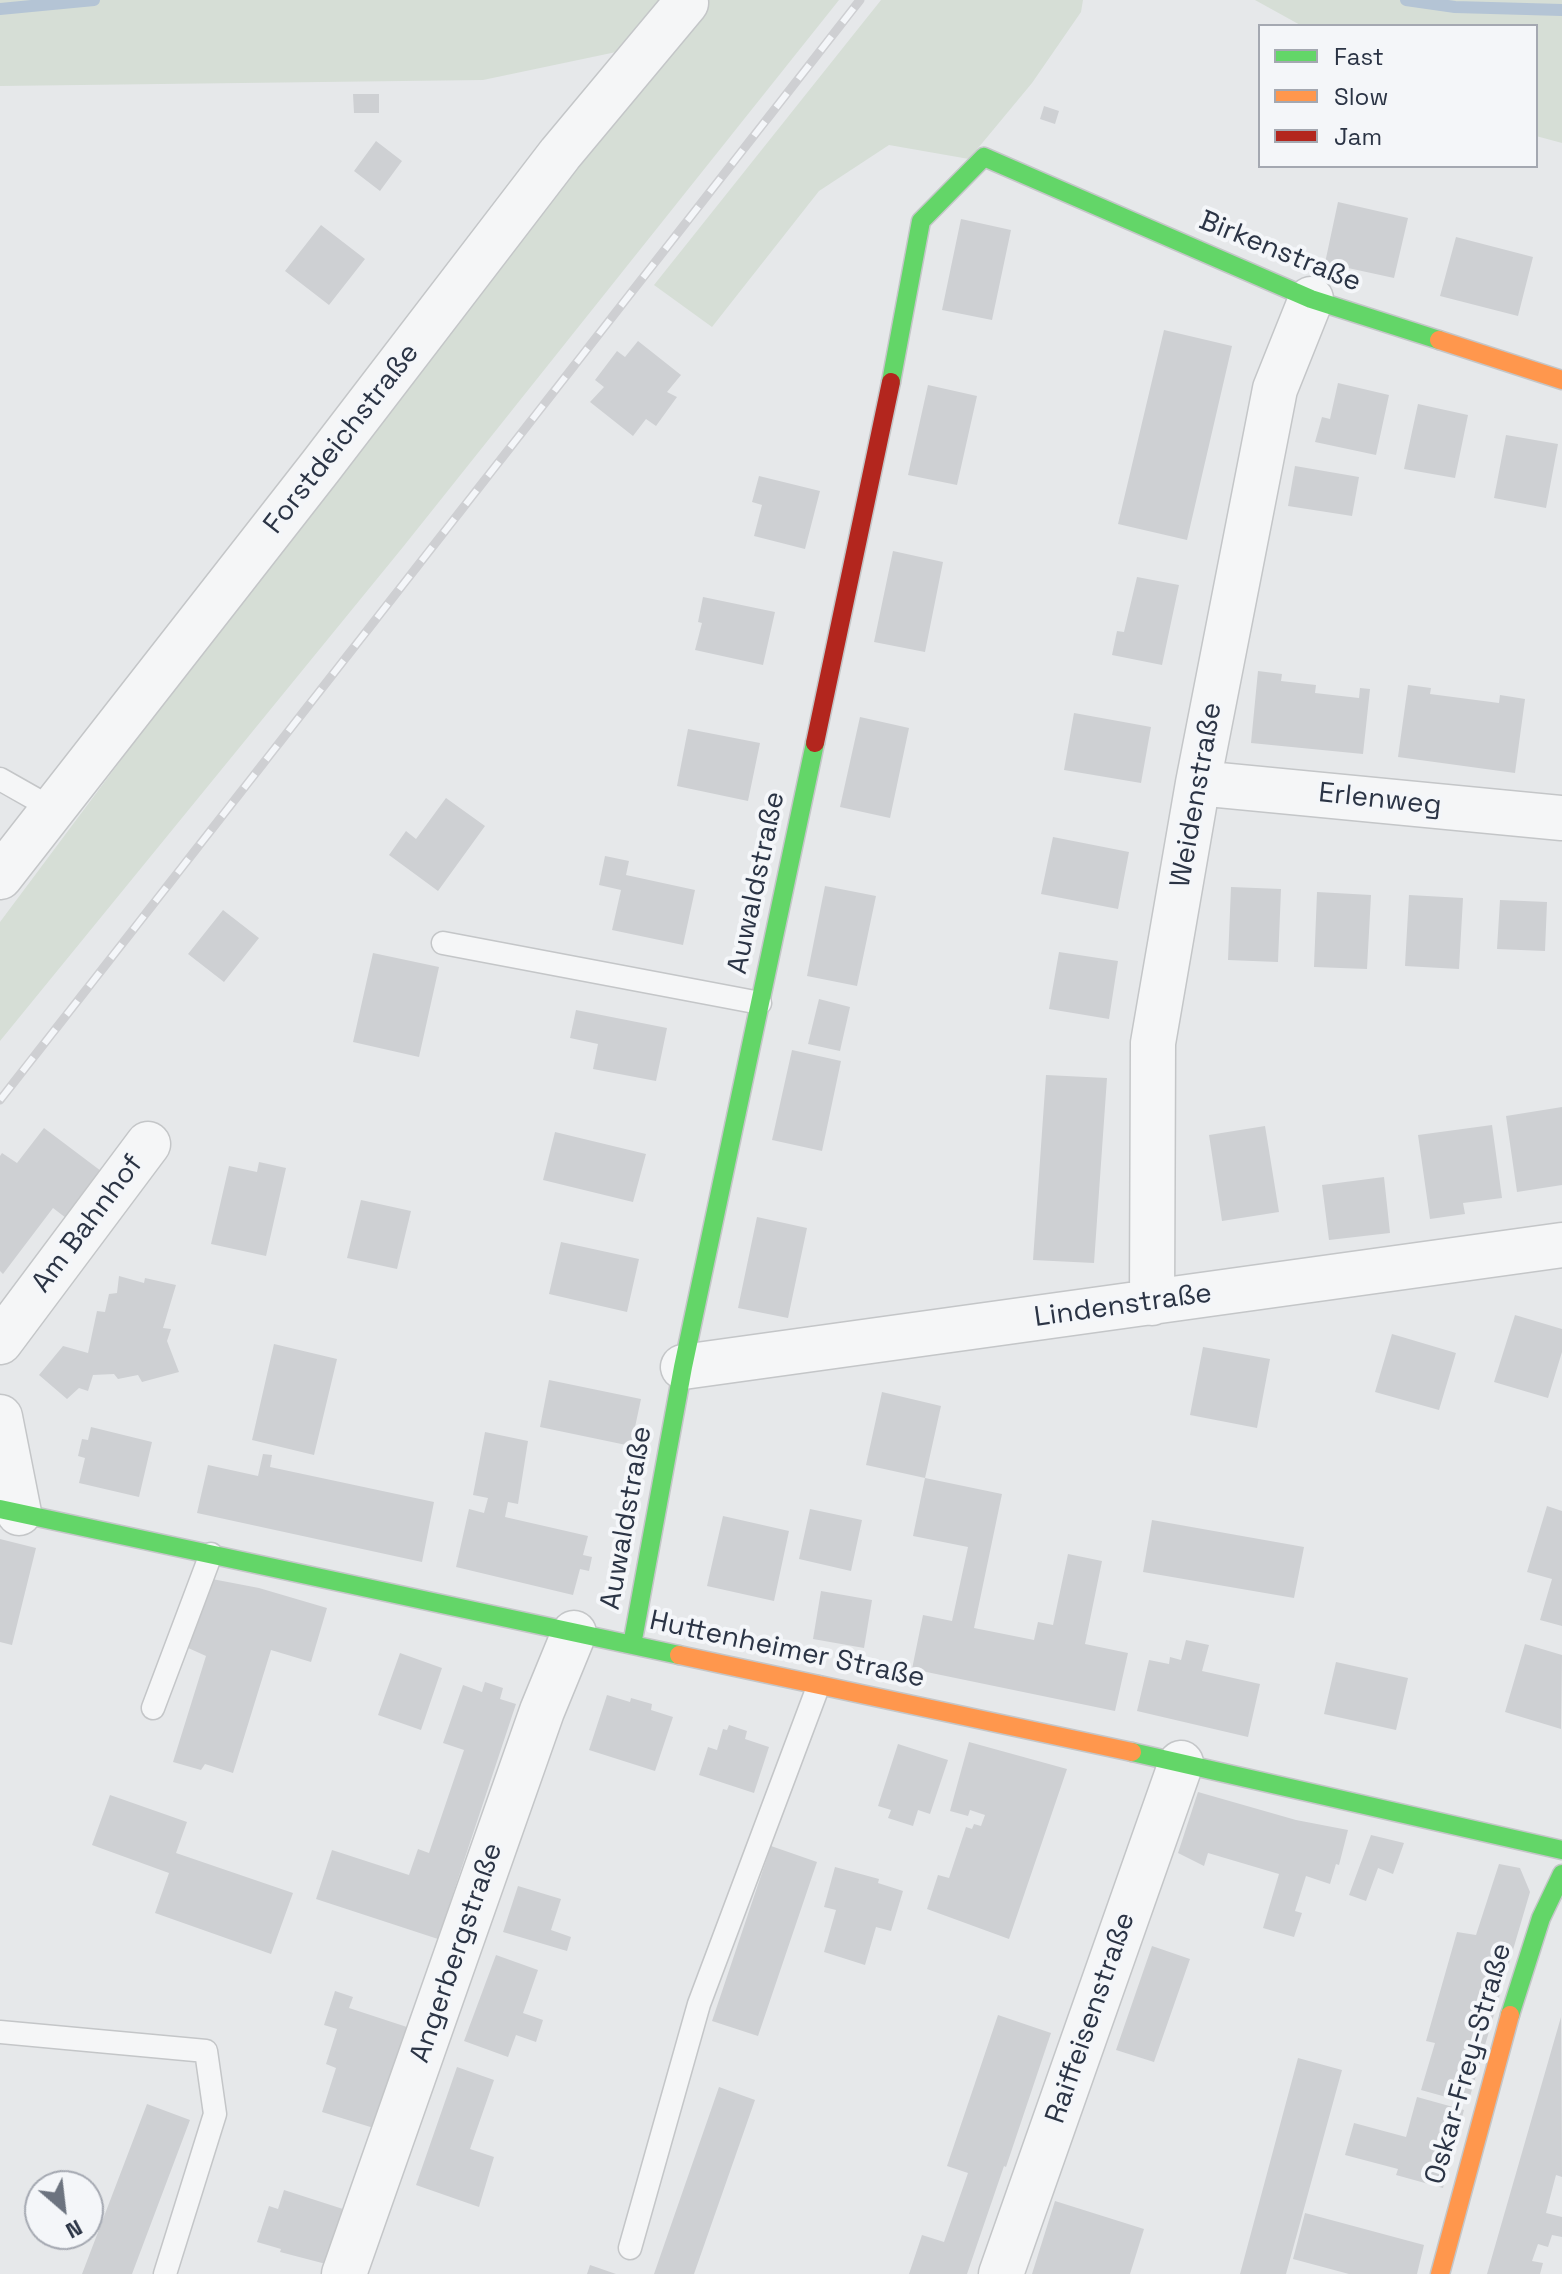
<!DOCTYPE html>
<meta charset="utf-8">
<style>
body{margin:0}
#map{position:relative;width:1562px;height:2274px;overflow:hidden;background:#e6e8ea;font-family:"Space Grotesk",sans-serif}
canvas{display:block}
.legend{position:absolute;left:1258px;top:24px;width:280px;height:144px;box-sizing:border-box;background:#f4f6f9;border:2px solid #a4a8b1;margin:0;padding:10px 14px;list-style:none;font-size:24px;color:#2b3445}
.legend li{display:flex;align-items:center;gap:16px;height:40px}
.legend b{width:40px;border:2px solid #a4a8b1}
.north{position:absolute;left:24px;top:2170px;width:80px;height:80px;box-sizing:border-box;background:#f4f6f9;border:2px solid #a4a8b1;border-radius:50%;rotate:152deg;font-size:22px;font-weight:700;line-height:32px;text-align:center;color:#2b3445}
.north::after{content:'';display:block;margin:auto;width:28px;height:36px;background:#6c737f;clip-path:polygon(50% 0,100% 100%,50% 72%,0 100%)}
</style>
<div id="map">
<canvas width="1562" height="2274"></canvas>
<ul class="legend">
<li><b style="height:10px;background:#63d668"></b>Fast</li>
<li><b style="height:10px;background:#ff974d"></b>Slow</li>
<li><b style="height:10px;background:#b3261e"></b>Jam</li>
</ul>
<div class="north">N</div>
</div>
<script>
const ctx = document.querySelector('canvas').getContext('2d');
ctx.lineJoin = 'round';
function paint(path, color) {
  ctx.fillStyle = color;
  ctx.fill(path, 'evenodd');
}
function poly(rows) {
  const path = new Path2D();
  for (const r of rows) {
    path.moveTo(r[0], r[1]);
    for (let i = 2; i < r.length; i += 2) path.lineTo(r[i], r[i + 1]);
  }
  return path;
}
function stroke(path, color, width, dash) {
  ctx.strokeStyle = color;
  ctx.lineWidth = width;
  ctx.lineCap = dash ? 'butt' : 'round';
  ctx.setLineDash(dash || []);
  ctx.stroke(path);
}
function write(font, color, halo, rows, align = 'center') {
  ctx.font = font + ' "Space Grotesk",sans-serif';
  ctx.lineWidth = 8;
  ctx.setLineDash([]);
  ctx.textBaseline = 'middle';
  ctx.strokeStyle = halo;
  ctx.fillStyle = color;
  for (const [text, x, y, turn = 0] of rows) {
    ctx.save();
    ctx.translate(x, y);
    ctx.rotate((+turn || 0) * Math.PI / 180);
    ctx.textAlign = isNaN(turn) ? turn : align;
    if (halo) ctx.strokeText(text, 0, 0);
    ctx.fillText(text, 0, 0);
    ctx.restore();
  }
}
const green = poly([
 [0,0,839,0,403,547,0,1041,0,922,315,500,621,51,483,80,0,86],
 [881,0,1083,0,1081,12,1032,83,969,159,889,145,819,191,712,327,654,285],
 [1255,0,1562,0,1562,143,1536,136,1536,26,1302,26]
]);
const stream = poly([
 [1406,0,1455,7,1562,10],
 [0,9,94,0]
]);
const building = poly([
 [353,94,379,94,379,113,354,113],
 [1044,106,1059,111,1055,124,1040,119],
 [376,141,402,161,380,191,354,171],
 [1338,202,1408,218,1394,278,1325,263],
 [961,219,1011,230,992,320,942,310],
 [321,225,365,259,329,305,285,271],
 [1456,237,1533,257,1518,316,1440,296],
 [1164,330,1232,346,1187,540,1118,524],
 [638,341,681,375,667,392,677,397,656,426,646,419,633,436,590,402,604,387,595,380,617,351,625,357],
 [1338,383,1389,395,1376,455,1315,442,1322,417,1330,419],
 [928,385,977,396,957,485,908,475],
 [1418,404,1468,415,1455,478,1404,469],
 [1506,435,1558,444,1546,508,1494,498],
 [1295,466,1359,477,1352,516,1288,506],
 [759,476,820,491,805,549,754,536,762,505,752,502],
 [893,551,943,562,925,652,874,642],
 [1137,577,1179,585,1162,665,1112,655,1117,631,1124,632],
 [703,597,775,612,763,665,695,650,702,623,698,622],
 [1258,671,1282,674,1281,681,1316,685,1315,693,1359,698,1360,688,1370,689,1363,754,1251,743],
 [1408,685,1431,688,1430,694,1499,703,1500,695,1525,699,1515,773,1398,757],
 [1074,713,1151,727,1141,783,1064,770],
 [860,717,909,728,890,818,840,807],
 [688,729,760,743,748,801,677,786],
 [446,798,485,826,438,891,389,855,406,831,416,839],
 [1053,837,1129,852,1118,909,1041,894],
 [605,856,629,861,626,875,695,890,683,945,612,930,621,890,599,885],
 [825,886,876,896,857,986,807,976],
 [1231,887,1281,889,1278,962,1228,960],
 [1317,892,1371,895,1367,969,1314,967],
 [1409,895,1463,898,1459,969,1405,966],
 [1500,900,1547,902,1545,951,1497,949],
 [223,910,259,938,224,982,188,954],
 [1059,952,1118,961,1109,1019,1049,1009],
 [373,953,439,967,419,1057,353,1042],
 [819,999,850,1007,840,1051,808,1044],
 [576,1010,667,1028,656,1081,593,1069,598,1044,570,1038],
 [792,1050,841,1061,822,1151,772,1140],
 [1046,1075,1107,1078,1094,1263,1033,1260],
 [1562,1107,1562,1185,1517,1192,1506,1116],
 [1492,1125,1502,1198,1463,1203,1465,1214,1430,1219,1418,1135],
 [1265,1126,1279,1212,1222,1221,1209,1135],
 [44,1128,101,1171,66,1218,53,1208,3,1274,0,1271,0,1156,2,1153,17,1163],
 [555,1132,646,1154,633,1202,543,1180],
 [259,1162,286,1168,266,1256,211,1244,229,1166,257,1172],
 [1384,1177,1390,1233,1329,1240,1322,1185],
 [361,1200,411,1211,397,1269,347,1258],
 [757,1217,807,1228,788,1318,738,1308],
 [561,1242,639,1259,627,1312,549,1294],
 [119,1276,144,1283,145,1278,176,1285,163,1328,171,1329,167,1341,179,1372,142,1382,138,1375,118,1379,114,1374,93,1375,88,1391,79,1388,67,1399,39,1375,63,1346,88,1353,97,1311,105,1312,109,1294,117,1293],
 [1515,1315,1562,1329,1562,1352,1548,1398,1494,1382],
 [1392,1334,1456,1353,1439,1410,1375,1392],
 [274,1344,337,1359,314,1455,252,1440],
 [1203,1347,1270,1359,1257,1428,1190,1415],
 [549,1380,641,1399,631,1446,540,1427],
 [882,1392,941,1406,925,1478,866,1465],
 [91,1427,152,1442,139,1497,79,1483,85,1458,78,1456,82,1439,88,1440],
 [485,1432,528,1441,518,1504,508,1502,505,1517,588,1536,583,1555,592,1557,589,1571,580,1569,573,1595,456,1567,469,1509,484,1513,488,1498,473,1495],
 [263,1454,272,1455,270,1467,434,1502,422,1562,197,1513,208,1465,258,1476],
 [925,1478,1002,1494,974,1628,1034,1640,1038,1622,1053,1625,1068,1554,1102,1561,1085,1644,1128,1653,1115,1711,912,1669,923,1615,952,1621,968,1547,913,1536],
 [1547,1506,1562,1511,1562,1626,1540,1620,1552,1579,1527,1572],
 [810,1509,862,1520,851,1571,799,1559],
 [723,1516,789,1531,774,1601,707,1586],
 [1152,1520,1304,1547,1294,1598,1143,1572],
 [0,1539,36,1548,12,1645,0,1642],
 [212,1579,259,1588,327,1608,311,1662,271,1650,233,1773,205,1764,201,1770,173,1762,206,1656,186,1647],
 [821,1591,872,1600,864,1648,813,1639],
 [1186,1640,1209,1645,1202,1671,1260,1684,1248,1737,1137,1711,1149,1660,1169,1664,1170,1657,1181,1660],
 [1525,1644,1562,1655,1561,1729,1505,1712],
 [400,1653,442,1668,421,1730,378,1715],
 [1336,1662,1408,1678,1396,1730,1324,1714],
 [485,1682,503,1688,500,1699,516,1704,438,1939,316,1899,332,1850,409,1875,418,1849,429,1853,464,1750,443,1743,463,1685,482,1692],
 [607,1695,630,1702,631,1698,652,1704,651,1710,673,1717,655,1771,589,1750],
 [729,1725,747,1731,745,1739,769,1747,754,1793,699,1775,708,1747,717,1750,723,1729,727,1730],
 [969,1742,1067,1769,1009,1939,927,1909,938,1875,949,1878,966,1827,972,1829,974,1824,981,1826,985,1815,970,1810,968,1816,950,1811],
 [898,1744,948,1760,930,1814,918,1810,913,1826,888,1818,891,1810,878,1806],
 [1198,1792,1296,1820,1348,1830,1339,1865,1336,1864,1330,1884,1306,1876,1295,1911,1302,1913,1294,1937,1263,1928,1279,1874,1208,1853,1204,1866,1178,1853],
 [110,1795,187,1822,176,1853,293,1893,271,1954,155,1913,169,1873,92,1845],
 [1371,1835,1404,1843,1393,1874,1378,1868,1366,1901,1349,1895],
 [771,1846,817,1862,758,2036,712,2021],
 [1499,1864,1520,1868,1530,1892,1468,2103,1421,2090,1435,2043,1426,2041,1457,1932,1476,1935],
 [835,1867,879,1879,878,1883,903,1891,891,1931,876,1927,865,1965,824,1952,836,1910,824,1907],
 [518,1886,561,1899,551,1930,571,1937,567,1951,503,1932],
 [1152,1946,1190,1959,1154,2062,1116,2050],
 [496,1955,538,1970,523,2013,543,2020,536,2042,516,2035,508,2057,464,2041],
 [335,1991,353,1997,349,2008,410,2028,377,2129,322,2112,336,2068,326,2064,337,2029,324,2025],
 [998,2015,1051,2033,1006,2167,1004,2166,967,2274,909,2274,922,2235,944,2242,968,2173,947,2166],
 [1561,2017,1562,2177,1556,2175,1546,2213,1562,2217,1562,2237,1552,2235,1548,2247,1538,2244,1532,2261,1543,2263,1540,2274,1487,2274],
 [1298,2058,1342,2070,1286,2274,1240,2274],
 [457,2067,494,2080,470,2149,494,2157,479,2207,416,2185],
 [719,2087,755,2100,694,2274,654,2274],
 [1417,2097,1464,2110,1443,2188,1396,2175,1398,2169,1345,2155,1354,2123,1406,2137],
 [147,2104,190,2120,132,2274,82,2274],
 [284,2190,343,2209,326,2264,280,2252,281,2249,257,2242,269,2206,278,2209],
 [1055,2201,1144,2229,1130,2274,1032,2274],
 [1305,2213,1424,2245,1417,2274,1349,2274,1293,2259],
 [590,2265,616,2274,587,2274]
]);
const lane = poly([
 [0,779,53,809],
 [443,943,760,1003],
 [153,1708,211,1554],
 [0,2032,206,2051,215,2114,165,2274],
 [630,2248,699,2004,818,1687]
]);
const street = poly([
 [1198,783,1562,818],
 [0,877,321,466,560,154,686,3],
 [1152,1303,1153,1043,1198,783,1275,389,1311,299],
 [0,1342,148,1144],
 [683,1367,1562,1245],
 [0,1417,19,1513],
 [344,2274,542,1711,574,1633],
 [1001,2274,1181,1763]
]);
const fast = poly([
 [891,382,921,221,984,157,1311,299,1439,340],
 [0,1509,679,1655],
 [632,1645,683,1367,815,743],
 [1132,1752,1562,1850],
 [1510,2015,1541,1918,1562,1874]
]);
const slow = poly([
 [1439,340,1562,380],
 [679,1655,1132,1752],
 [1440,2274,1510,2015]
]);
const jam = poly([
 [815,743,891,382]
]);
const rail = poly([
 [0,1100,860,0]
]);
const streetNames = [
 ["Birkenstraße",1280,252,22],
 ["Forstdeichstraße",342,439,-52],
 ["Weidenstraße",1197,795,-80],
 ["Erlenweg",1380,800,6],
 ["Auwaldstraße",757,883,-78],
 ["Am Bahnhof",88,1224,-53],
 ["Lindenstraße",1123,1306,-8],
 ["Auwaldstraße",627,1518,-80],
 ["Huttenheimer Straße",787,1650,12],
 ["Angerbergstraße",457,1953,-71],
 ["Raiffeisenstraße",1091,2018,-71],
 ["Oskar-Frey-Straße",1469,2064,-74]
];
paint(green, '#d6ded6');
stroke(stream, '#b4c4d5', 12);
paint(building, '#ced0d3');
stroke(lane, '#c4c6c8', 25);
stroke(street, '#c4c6c8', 47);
stroke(fast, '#c4c6c8', 21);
stroke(slow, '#c4c6c8', 21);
stroke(jam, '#c4c6c8', 21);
stroke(lane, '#f5f6f7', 22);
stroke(street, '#f5f6f7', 44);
stroke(fast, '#63d668', 18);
stroke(slow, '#ff974d', 18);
stroke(jam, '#b3261e', 18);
stroke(rail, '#cecfd2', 9);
stroke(rail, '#f4f6f9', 6, [18]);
write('28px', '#2b3445', '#f4f6f9', streetNames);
</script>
